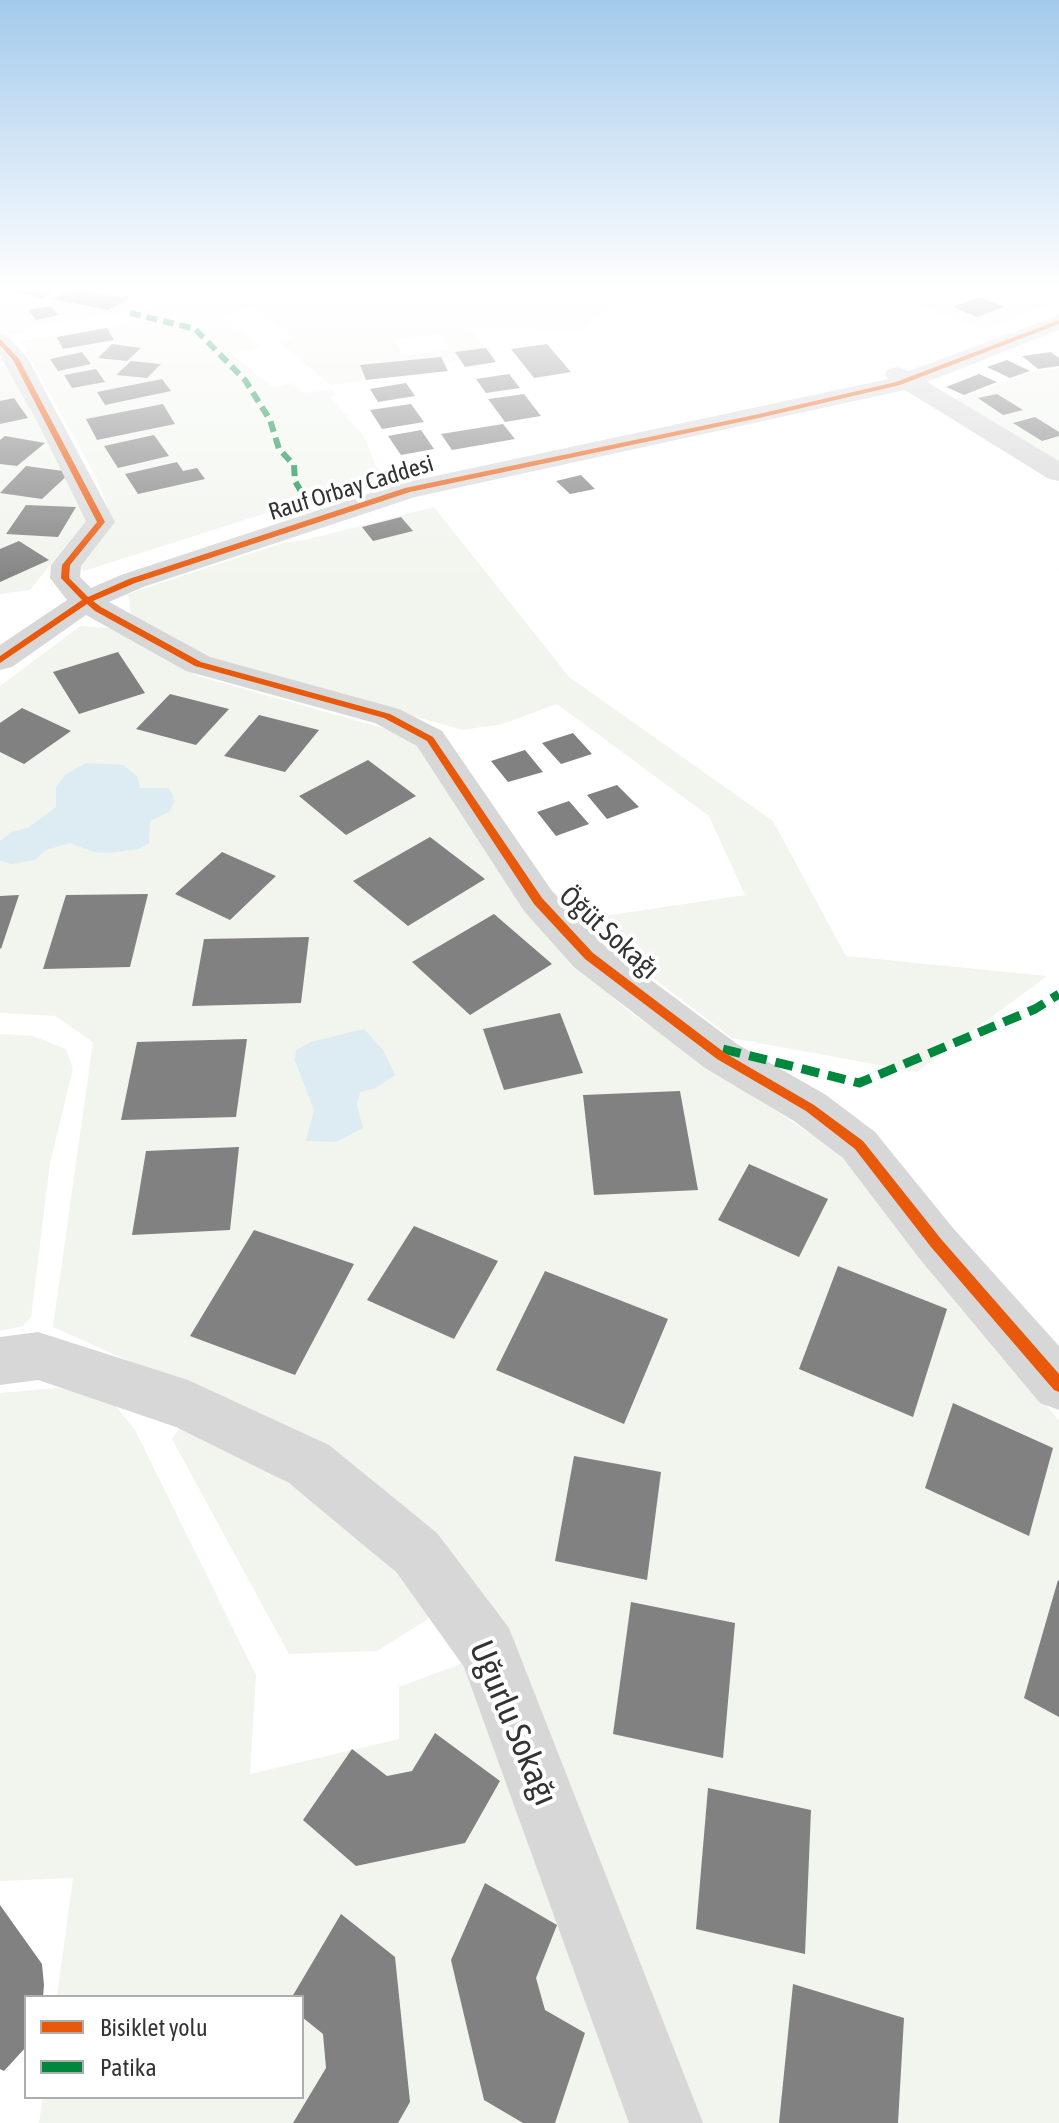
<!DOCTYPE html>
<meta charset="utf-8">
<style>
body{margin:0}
#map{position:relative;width:1059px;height:2123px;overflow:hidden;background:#fff;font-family:"Asap Condensed",sans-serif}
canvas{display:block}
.legend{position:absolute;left:24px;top:1995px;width:280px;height:104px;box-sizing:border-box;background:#fff;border:2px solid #adadad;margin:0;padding:10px 14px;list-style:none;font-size:24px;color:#333}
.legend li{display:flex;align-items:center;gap:16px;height:40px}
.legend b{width:40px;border:2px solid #adadad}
</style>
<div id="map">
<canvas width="1059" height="2123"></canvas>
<ul class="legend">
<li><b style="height:10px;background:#e8590c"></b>Bisiklet yolu</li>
<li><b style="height:10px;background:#00873e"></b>Patika</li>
</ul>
</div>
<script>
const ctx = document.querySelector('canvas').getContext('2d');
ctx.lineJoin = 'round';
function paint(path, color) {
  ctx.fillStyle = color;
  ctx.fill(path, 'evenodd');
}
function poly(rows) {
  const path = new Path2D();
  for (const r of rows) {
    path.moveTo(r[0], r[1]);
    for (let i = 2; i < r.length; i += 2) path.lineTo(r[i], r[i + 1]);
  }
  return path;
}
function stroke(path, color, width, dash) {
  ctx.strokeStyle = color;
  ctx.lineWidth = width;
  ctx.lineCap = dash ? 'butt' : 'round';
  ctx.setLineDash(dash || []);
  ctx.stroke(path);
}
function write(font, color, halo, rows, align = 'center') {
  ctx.font = font + ' "Asap Condensed",sans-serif';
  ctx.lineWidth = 8;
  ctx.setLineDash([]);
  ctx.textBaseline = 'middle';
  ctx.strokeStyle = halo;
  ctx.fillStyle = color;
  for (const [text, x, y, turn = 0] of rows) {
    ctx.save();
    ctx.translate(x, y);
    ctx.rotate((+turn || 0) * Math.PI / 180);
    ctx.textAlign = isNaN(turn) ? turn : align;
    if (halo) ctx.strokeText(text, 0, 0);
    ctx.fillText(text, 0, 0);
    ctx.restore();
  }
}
const green = poly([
 [0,291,106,291,134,297,139,301,122,313,33,326,24,333,0,337],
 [162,291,633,291,624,293,581,331,469,327,491,355,363,373,366,380,331,385,278,342,293,337,253,308,222,316,261,346,232,354,273,388,293,383,303,393,331,389,337,394,330,398,363,435,376,466,386,475,84,571,79,568,113,522,96,477,21,341,123,324,162,302],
 [441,334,449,350,402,355,394,340],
 [884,291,1059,291,1059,301,982,330],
 [12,365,90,516,30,590,0,594,0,366],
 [1059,368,1059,465,953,400,1034,371],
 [434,507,569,677,773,821,846,956,1047,976,917,1072,732,1038,577,920,745,895,709,816,557,704,502,724,463,730,212,660,142,625,131,614,128,594,283,543,305,540],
 [80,626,111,628,198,676,386,729,417,744,568,958,632,1014,848,1159,1059,1421,1059,2123,687,2123,507,1647,333,1452,53,1327,93,1042,55,1016,0,1013,0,686],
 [0,1034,33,1036,66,1049,73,1069,50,1163,31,1317,23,1326,0,1331],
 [57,1388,109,1398,135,1430,256,1675,250,1774,399,1739,399,1687,471,1660,636,2123,39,2123,43,2097,302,2097,302,1997,57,1997,73,1878,0,1881,0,1393],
 [183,1424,304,1492,427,1600,428,1619,377,1651,289,1654,172,1439]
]);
const water = poly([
 [86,763,123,765,137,776,140,788,168,788,173,795,174,802,169,812,150,821,149,843,138,849,108,853,93,852,70,843,46,850,35,860,12,864,0,861,0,841,12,832,28,828,56,807,56,787,65,775],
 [364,1029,383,1050,395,1075,374,1089,360,1092,357,1105,363,1128,336,1142,306,1141,314,1110,295,1061,296,1050,311,1042]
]);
const building = poly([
 [14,291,54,291,41,298],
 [68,291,89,291,128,299,108,310,53,299],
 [979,297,1004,307,977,317,953,307],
 [51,306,59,315,36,320,28,310],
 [107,328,114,340,63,349,57,337],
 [112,344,141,348,127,361,98,358],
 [547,344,571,372,534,378,511,349],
 [486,348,496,362,465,367,455,352],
 [82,352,91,364,58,371,50,359],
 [1051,352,1059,358,1059,366,1038,369,1022,356],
 [441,357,448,371,366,380,360,365],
 [1007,360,1030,371,1010,378,987,367],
 [131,361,161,364,147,378,116,375],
 [96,369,105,382,72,388,64,375],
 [509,374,520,388,486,393,476,379],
 [979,374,997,382,964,395,946,387],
 [162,379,171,391,105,405,97,392],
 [406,383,415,396,378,402,370,389],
 [524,394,541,416,505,422,488,399],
 [997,394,1023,410,1003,415,978,398],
 [14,398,28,418,0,424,0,401],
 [163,404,175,424,97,440,86,419],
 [411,404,424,422,382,429,370,410],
 [1035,417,1059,432,1059,436,1042,441,1013,423],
 [503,424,515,439,452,450,441,434],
 [421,430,434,449,401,455,388,436],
 [154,435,169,456,118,468,104,446],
 [5,436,45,443,17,466,0,464,0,440],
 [177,462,183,471,197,468,205,479,138,494,125,474],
 [26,466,71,472,42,499,0,493],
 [581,475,595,489,570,494,556,481],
 [26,505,76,507,58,537,6,534],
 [401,517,413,531,373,541,362,527],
 [19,541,49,560,0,582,0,549],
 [118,652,145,693,79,714,53,672],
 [170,694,229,709,196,745,136,729],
 [22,708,71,731,24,764,0,752,0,723],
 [259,715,319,730,285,772,224,756],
 [573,733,592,754,561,764,542,743],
 [525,750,543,772,508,782,491,761],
 [368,760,416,796,346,835,299,796],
 [617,785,639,807,607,819,587,795],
 [569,801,589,824,556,836,537,812],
 [430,837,485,879,408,926,353,881],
 [222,852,276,876,230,920,175,894],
 [148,894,130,967,43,969,66,895],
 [19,895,1,949,0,948,0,896],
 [494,914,552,964,470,1015,412,962],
 [309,937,301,1003,192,1006,204,939],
 [560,1013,583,1073,504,1090,483,1029],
 [247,1039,236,1117,121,1120,137,1042],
 [680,1091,698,1190,594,1195,583,1095],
 [239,1147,230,1230,132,1235,146,1151],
 [749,1164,828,1199,799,1257,718,1220],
 [414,1226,498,1261,454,1339,367,1300],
 [254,1230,354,1264,295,1375,190,1336],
 [838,1266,947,1309,913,1417,799,1369],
 [545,1271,668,1319,624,1424,496,1370],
 [953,1403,1053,1448,1029,1536,925,1488],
 [574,1456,661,1472,647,1580,555,1561],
 [1058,1580,1059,1581,1059,1717,1024,1698],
 [631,1602,735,1623,723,1758,613,1734],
 [435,1733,500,1781,465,1843,356,1866,303,1820,352,1749,387,1776,412,1771],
 [708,1788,811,1810,805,1954,696,1929],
 [485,1883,557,1925,536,1978,545,2010,585,2033,555,2123,523,2123,484,2100,451,1960],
 [0,1905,42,1964,44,1985,43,1997,26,1997,26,2047,4,2071,0,2069],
 [341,1914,395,1957,410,2102,398,2123,293,2123,326,2068,323,2034,302,2017,302,1997,292,1997],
 [793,1984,904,2018,898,2123,779,2123]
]);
const minor = poly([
 [1059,315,1059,330,927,382,1059,461,1059,481,1049,479,905,390,415,497,143,587,109,602,210,657,399,709,442,731,552,891,604,945,737,1044,826,1095,875,1132,953,1228,1059,1346,1059,1410,1040,1403,919,1258,843,1158,794,1121,705,1068,574,967,524,911,417,746,375,723,186,671,86,615,12,667,0,670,0,645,67,600,50,578,51,565,86,521,38,423,0,356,0,334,8,336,28,359,115,522,81,566,80,577,91,588,121,575,398,484,888,379,885,374,888,369,897,367,909,371,1059,315],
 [38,1332,188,1380,329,1445,437,1533,509,1628,703,2123,629,2123,464,1667,397,1573,289,1483,176,1427,38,1380,0,1385,0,1337,38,1332]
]);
const quietFar2 = poly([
 [130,313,195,329,245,380,270,420,279,449,294,465,295,481,302,493,321,506]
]);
const quietFar1 = poly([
 [318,504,323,507]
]);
const quiet = poly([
 [723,1049,859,1083,1035,1009,1059,994]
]);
const cycleway = poly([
 [1059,320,1059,324,900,385,759,418,410,492,135,583,93,601,101,607,201,662,390,714,433,737,542,898,593,953,725,1053,814,1105,863,1141,941,1239,1059,1374,1059,1392,1054,1390,931,1247,855,1149,806,1111,717,1059,585,959,534,904,427,741,384,718,195,666,95,611,87,604,0,663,0,656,82,600,61,578,62,565,97,522,13,360,0,345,0,339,19,359,105,522,70,565,69,578,88,597,129,579,405,488,759,414,896,382,1059,320]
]);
const farStreetnames = [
 ["Rauf Orbay Caddesi",351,488,-17]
];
const streetNames = [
 ["Öğüt Sokağı",609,933,42]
];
const nearStreetnames = [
 ["Uğurlu Sokağı",513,1723,67]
];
paint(green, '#f1f5ed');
paint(water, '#ddebf3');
paint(building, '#818181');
paint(minor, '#d7d7d7');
stroke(quietFar2, '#00873e', 6, [11, 6]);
stroke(quietFar1, '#00873e', 7, [14, 7]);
stroke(quiet, '#00873e', 9, [18, 9]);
paint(cycleway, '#e8590c');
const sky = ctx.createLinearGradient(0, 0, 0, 588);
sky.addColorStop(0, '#a3caec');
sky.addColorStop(0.49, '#fff');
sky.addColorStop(1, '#ffffff00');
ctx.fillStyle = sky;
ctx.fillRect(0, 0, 1059, 588);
write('24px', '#333', '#fff', farStreetnames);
write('28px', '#333', '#fff', streetNames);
write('34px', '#333', '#fff', nearStreetnames);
</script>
